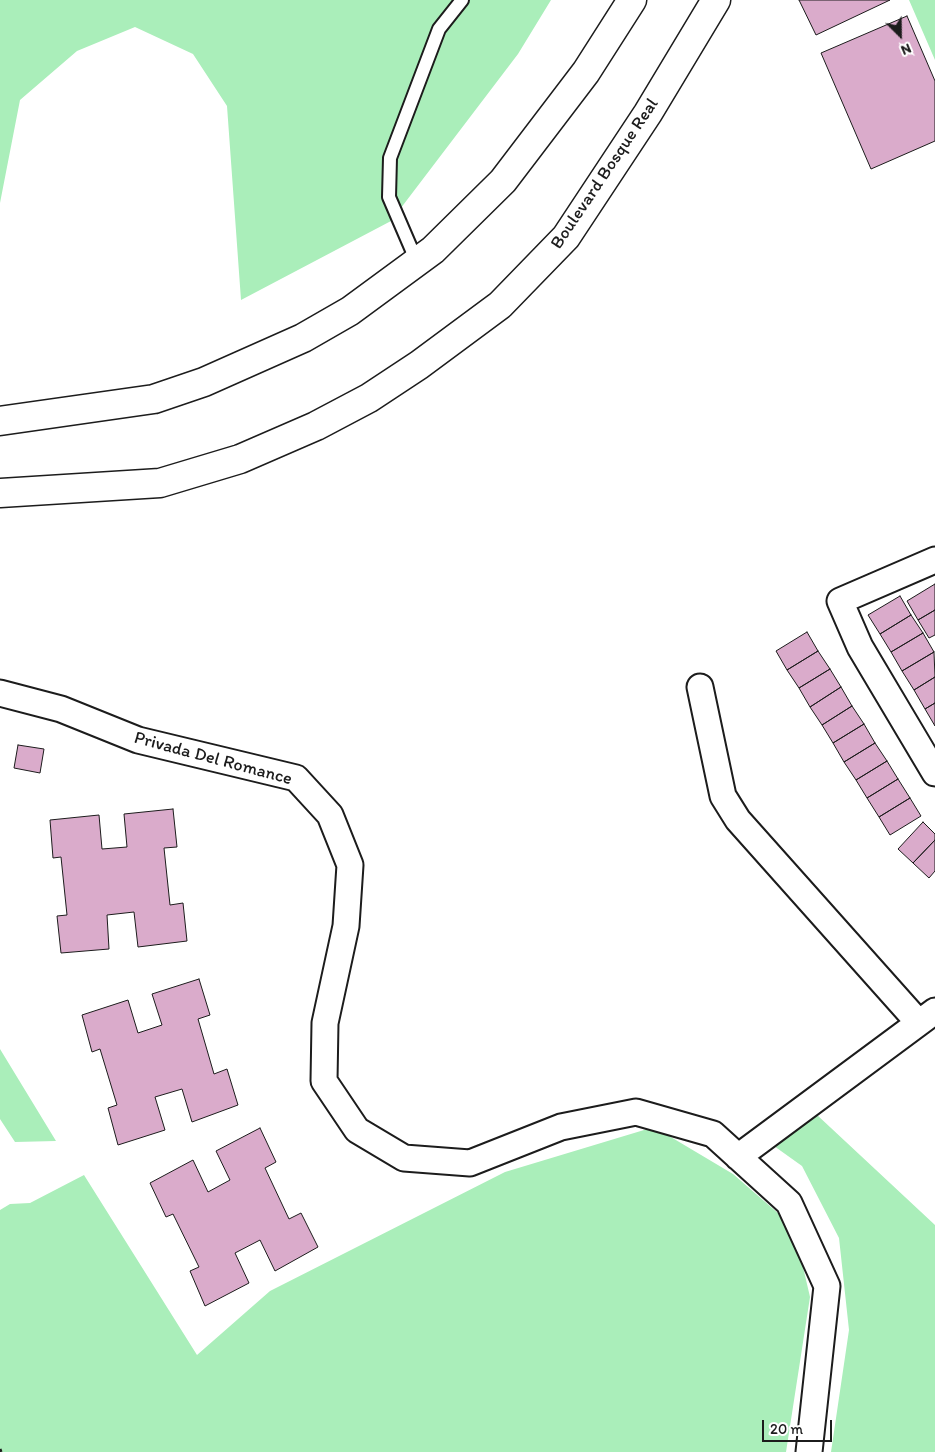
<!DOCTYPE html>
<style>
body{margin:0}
#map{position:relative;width:935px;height:1452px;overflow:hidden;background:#fff;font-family:Itim,sans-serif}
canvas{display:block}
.north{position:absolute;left:875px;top:10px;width:50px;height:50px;-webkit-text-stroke:4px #fff;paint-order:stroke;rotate:157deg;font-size:14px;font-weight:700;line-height:20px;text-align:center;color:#1c1c1c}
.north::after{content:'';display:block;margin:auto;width:18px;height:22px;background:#1c1c1c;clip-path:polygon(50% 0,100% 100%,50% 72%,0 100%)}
.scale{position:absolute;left:762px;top:1420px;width:70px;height:22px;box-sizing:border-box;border:2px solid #1c1c1c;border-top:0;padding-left:6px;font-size:15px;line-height:18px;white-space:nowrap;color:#1c1c1c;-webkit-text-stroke:4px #fff;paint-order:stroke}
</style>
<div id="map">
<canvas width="935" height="1452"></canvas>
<div class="north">N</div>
<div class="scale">20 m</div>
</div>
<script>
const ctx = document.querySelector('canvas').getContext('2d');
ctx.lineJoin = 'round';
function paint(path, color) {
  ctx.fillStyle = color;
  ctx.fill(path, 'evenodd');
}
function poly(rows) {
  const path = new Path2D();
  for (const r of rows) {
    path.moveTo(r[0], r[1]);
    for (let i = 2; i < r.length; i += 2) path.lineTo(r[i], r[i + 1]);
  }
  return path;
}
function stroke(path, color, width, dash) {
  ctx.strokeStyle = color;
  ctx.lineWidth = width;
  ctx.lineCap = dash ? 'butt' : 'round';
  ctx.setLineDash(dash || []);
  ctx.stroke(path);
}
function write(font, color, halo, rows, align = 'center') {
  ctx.font = font + ' Itim,sans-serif';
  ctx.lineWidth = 4;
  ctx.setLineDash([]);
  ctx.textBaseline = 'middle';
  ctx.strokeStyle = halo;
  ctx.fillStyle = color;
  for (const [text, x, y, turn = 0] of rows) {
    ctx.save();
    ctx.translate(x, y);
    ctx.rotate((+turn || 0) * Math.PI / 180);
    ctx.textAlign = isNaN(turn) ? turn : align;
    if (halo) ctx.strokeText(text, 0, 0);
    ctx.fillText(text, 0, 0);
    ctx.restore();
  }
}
const green = poly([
 [0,0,551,0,518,54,391,221,241,300,227,106,193,54,135,27,77,51,20,100,0,203],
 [909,0,935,0,935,60],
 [0,1049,56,1141,15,1142,0,1119],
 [816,1114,935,1225,935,1452,831,1452,849,1330,839,1238,802,1166,774,1146],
 [654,1127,733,1174,779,1214,800,1254,810,1297,786,1452,0,1452,0,1210,10,1204,30,1203,84,1175,197,1355,270,1291,505,1172]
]);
const building = poly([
 [799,0,890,0,816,35,799,0],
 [907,16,935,81,935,141,871,169,821,53,907,16],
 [935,584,935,610,918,620,907,601,935,584],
 [900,596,911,615,880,634,868,615,900,596],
 [935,610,935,635,929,638,918,620,935,610],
 [911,615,923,633,891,652,880,634,911,615],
 [807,632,818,651,787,670,776,651,807,632],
 [923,633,934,652,902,671,891,652,923,633],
 [818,651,830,669,799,688,787,670,818,651],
 [934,652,935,677,914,690,902,671,934,652],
 [830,669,841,687,810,707,799,688,830,669],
 [935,677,935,703,925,709,914,690,935,677],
 [841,687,852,706,822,725,810,707,841,687],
 [935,703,935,726,925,709,935,703],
 [852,706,864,724,833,743,822,725,852,706],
 [864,724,875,743,844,762,833,743,864,724],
 [875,743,887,761,856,780,844,762,875,743],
 [18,745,44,749,40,773,14,768,18,745],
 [887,761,898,779,867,798,856,780,887,761],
 [898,779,910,798,879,817,867,798,898,779],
 [910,798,921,816,890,835,879,817,910,798],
 [173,809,177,847,164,848,170,905,183,903,187,941,138,947,134,912,107,915,109,949,61,953,57,916,67,915,61,857,53,858,50,820,99,815,102,849,127,847,124,814,173,809],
 [923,822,935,834,935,840,913,863,898,849,923,822],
 [935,840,935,871,929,878,913,863,935,840],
 [199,979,210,1015,198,1019,214,1074,227,1069,238,1105,192,1122,182,1089,155,1097,165,1130,118,1145,108,1108,117,1105,100,1049,92,1052,82,1015,128,1000,138,1033,162,1025,152,994,199,979],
 [260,1128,276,1162,265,1168,289,1219,301,1213,318,1247,275,1271,260,1240,235,1253,249,1283,205,1306,190,1271,199,1267,173,1214,166,1217,150,1183,193,1160,208,1192,230,1180,216,1151,260,1128]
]);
const path = poly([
 [0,1449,1,1452]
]);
const lane = poly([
 [417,262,389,197,390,158,439,29,462,0]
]);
const street = poly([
 [935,560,840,601,860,647,935,773],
 [700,687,723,796,738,820,919,1023],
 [0,693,61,709,138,740,296,778,330,815,350,865,346,926,325,1023,324,1081,357,1130,404,1158,470,1163,561,1127,636,1112,713,1134,789,1203,827,1286,809,1452],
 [738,1157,935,1011]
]);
const secondary = poly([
 [0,421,154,399,204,382,303,338,350,311,433,250,503,181,586,72,632,0],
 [0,493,160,483,240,459,316,426,369,398,419,365,500,305,566,237,648,113,716,0]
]);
const streetNames = [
 ["Boulevard Bosque Real",605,174,-56],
 ["Privada Del Romance",213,759,15]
];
paint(green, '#aaeeba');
paint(building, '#daabcb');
stroke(building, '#1c1c1c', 1);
stroke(lane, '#1c1c1c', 16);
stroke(street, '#1c1c1c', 29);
stroke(secondary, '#1c1c1c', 31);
stroke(path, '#1c1c1c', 3, [4, 4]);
stroke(lane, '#fff', 12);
stroke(street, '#fff', 25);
stroke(secondary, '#fff', 28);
write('18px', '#1c1c1c', '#fff', streetNames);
</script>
